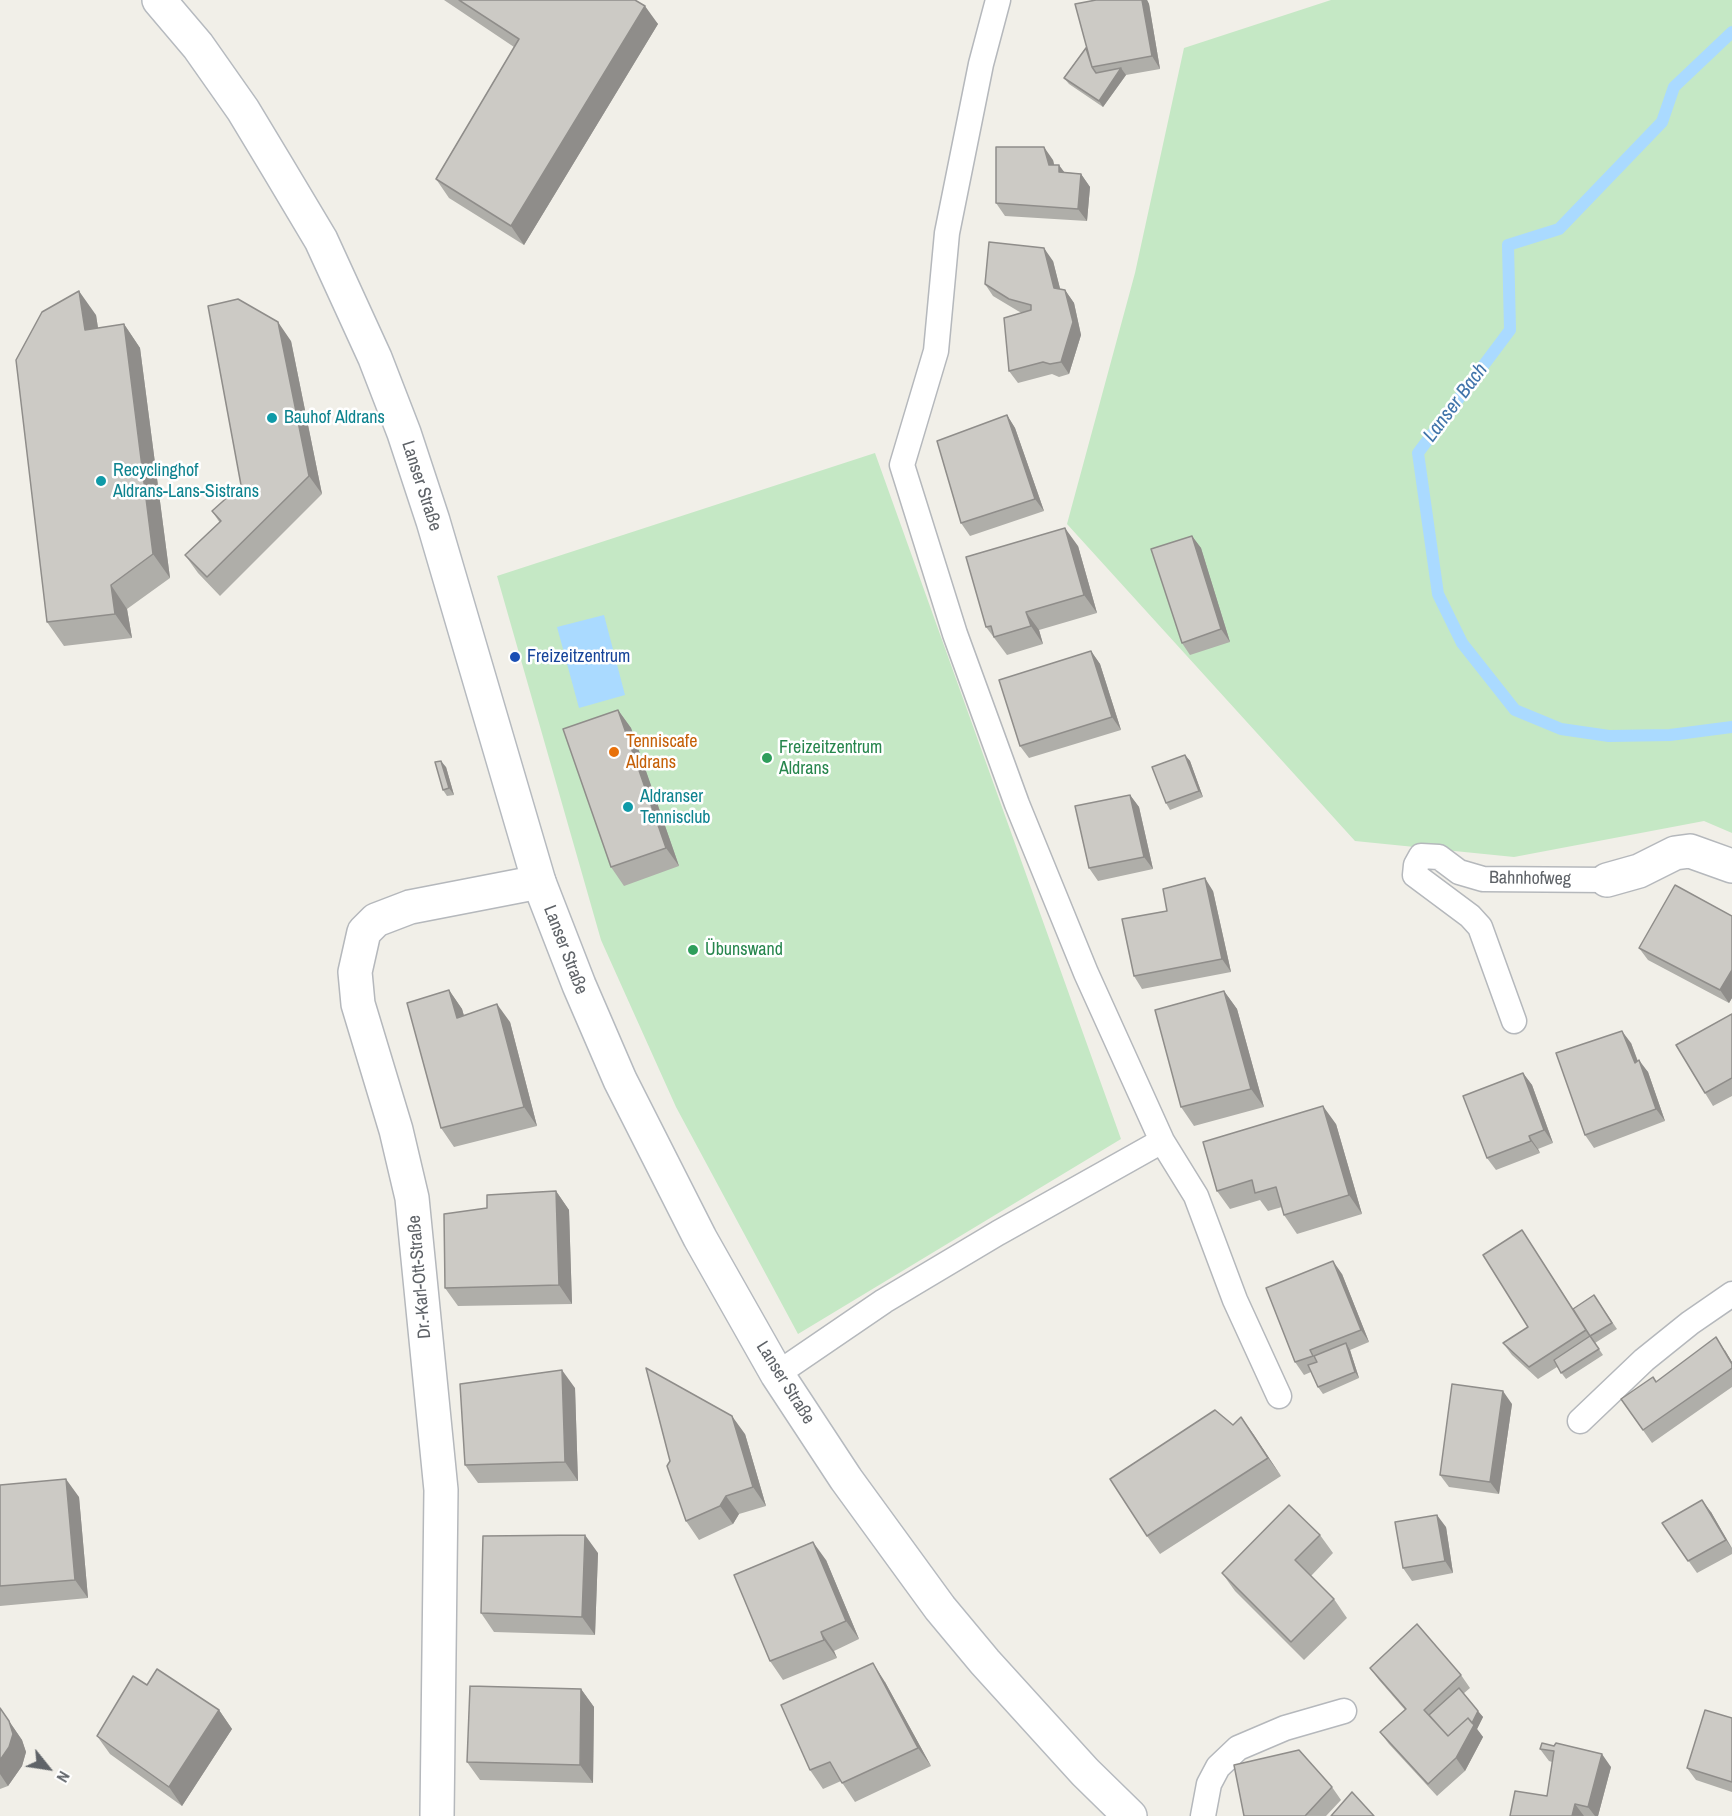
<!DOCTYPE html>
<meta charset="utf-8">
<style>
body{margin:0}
#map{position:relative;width:1732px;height:1816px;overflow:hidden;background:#f1efe8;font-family:"Archivo Narrow",sans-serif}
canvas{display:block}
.north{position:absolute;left:18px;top:1738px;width:60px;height:60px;-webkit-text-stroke:4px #fff;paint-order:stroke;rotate:120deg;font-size:16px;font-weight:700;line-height:24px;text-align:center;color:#5f6368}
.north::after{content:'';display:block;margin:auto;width:21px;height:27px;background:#5f6368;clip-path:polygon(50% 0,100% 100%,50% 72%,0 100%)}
</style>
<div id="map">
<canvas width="1732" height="1816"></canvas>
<div class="north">N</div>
</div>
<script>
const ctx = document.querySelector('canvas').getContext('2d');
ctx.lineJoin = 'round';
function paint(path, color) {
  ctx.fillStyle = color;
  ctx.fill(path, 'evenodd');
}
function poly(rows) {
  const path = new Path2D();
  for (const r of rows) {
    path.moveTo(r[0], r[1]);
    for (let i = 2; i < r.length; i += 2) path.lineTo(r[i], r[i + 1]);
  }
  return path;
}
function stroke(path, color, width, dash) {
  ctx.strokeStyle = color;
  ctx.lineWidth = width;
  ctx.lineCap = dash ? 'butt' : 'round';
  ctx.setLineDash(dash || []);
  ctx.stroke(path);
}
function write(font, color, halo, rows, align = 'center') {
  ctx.font = font + ' "Archivo Narrow",sans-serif';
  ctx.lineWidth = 5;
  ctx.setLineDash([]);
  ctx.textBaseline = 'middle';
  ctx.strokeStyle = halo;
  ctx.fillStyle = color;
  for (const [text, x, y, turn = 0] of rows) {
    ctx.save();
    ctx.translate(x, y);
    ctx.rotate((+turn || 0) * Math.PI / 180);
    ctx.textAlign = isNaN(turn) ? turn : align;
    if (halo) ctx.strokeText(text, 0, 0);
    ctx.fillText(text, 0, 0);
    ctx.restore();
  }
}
const green = poly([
 [1331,0,1732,0,1732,833,1704,821,1514,857,1355,841,1067,524,1135,273,1184,48],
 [875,453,1121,1139,798,1334,676,1107,601,940,497,576]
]);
const water = poly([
 [604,615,625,695,579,708,557,627]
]);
const stream = poly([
 [1732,32,1674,87,1662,122,1559,229,1508,245,1510,330,1418,453,1438,594,1462,643,1515,710,1561,729,1609,736,1670,735,1732,727]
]);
const lane = poly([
 [998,0,981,64,947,233,936,351,902,465,955,634,1017,804,1086,973,1162,1141,1196,1196,1235,1300,1279,1396],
 [1514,1021,1480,927,1470,916,1415,875,1416,865,1421,856,1439,857,1459,872,1483,879,1607,880],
 [777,1374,884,1301,998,1233,1162,1141],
 [1580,1421,1644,1360,1690,1323,1732,1294],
 [1203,1816,1209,1784,1218,1767,1238,1748,1285,1728,1344,1711]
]);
const street = poly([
 [1607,880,1639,871,1675,853,1690,851,1732,866],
 [437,1816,441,1490,412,1198,396,1130,358,1004,355,972,364,932,376,920,410,907,539,882]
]);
const secondary = poly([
 [159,0,198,46,243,110,278,168,321,240,375,358,404,433,433,521,539,882,579,985,620,1080,700,1238,777,1374,846,1479,940,1608,985,1662,1085,1772,1130,1816]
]);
const wall = poly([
 [444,0,635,0,658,24,524,245,449,198,436,179,514,47],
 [1096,0,1147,0,1149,4,1160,69,1126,75,1103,107,1069,84,1064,78,1086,47],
 [1053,160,1054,165,1064,172,1081,174,1090,187,1087,221,1005,216,996,203],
 [1053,261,1060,289,1065,290,1074,303,1081,335,1069,374,1059,377,1052,374,1018,383,1009,371,1022,313,1018,311,993,296,985,284],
 [96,315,98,328,124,324,140,348,170,578,127,609,132,638,64,646,47,622],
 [291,341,322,494,220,596,198,573,185,555,220,523,212,511,241,485],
 [1007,415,1015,428,1044,511,970,536,961,523],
 [1192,536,1201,548,1230,642,1190,655,1182,643],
 [1078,546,1097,613,1039,630,1043,644,1007,655,986,627],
 [1091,651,1100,664,1121,730,1029,758,1020,746],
 [618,710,631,728,679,866,624,886,611,867],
 [1185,755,1190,761,1203,797,1170,810,1166,803],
 [446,767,454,795,447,796,443,790],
 [1130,795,1139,807,1153,869,1098,881,1089,868],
 [1213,891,1231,972,1142,989,1134,976,1167,911],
 [1732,916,1732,998,1729,1003,1648,960,1639,948],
 [449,990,462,1009,464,1016,510,1022,537,1126,454,1147,441,1128],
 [1224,991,1237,1009,1264,1107,1194,1126,1181,1107],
 [1732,1014,1732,1096,1713,1106,1705,1093],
 [1631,1043,1638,1061,1648,1072,1665,1121,1594,1148,1585,1135],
 [1523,1073,1532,1085,1553,1143,1538,1149,1540,1153,1496,1170,1487,1158],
 [1336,1124,1362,1214,1297,1234,1284,1215,1282,1207,1268,1211,1260,1200,1230,1209,1217,1191],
 [556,1191,569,1210,572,1304,458,1306,445,1288,487,1208],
 [1522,1230,1573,1309,1594,1295,1617,1329,1595,1343,1603,1355,1566,1379,1557,1367,1538,1379,1512,1355,1503,1343,1528,1327],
 [1342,1274,1369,1342,1350,1350,1359,1378,1323,1394,1318,1387,1311,1372,1304,1375,1295,1362],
 [1725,1350,1732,1362,1732,1387,1652,1443,1621,1399,1653,1377,1656,1382],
 [575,1388,578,1481,478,1483,465,1465],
 [1512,1404,1499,1494,1449,1487,1440,1475],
 [1241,1417,1281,1476,1160,1554,1147,1536,1233,1425],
 [745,1434,766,1506,739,1514,733,1524,699,1540,686,1521],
 [0,1485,79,1497,88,1598,0,1606],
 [1711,1512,1732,1548,1732,1554,1697,1573,1662,1523],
 [1446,1527,1453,1573,1412,1581,1403,1568],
 [1320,1535,1333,1553,1311,1576,1334,1599,1347,1618,1304,1660,1235,1591,1222,1573],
 [598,1553,595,1635,494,1632,481,1613],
 [826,1560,859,1639,834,1651,837,1658,783,1680,770,1661],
 [1370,1668,1461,1675,1470,1688,1463,1694,1483,1717,1477,1729,1483,1737,1465,1771,1437,1796,1389,1744,1380,1732,1405,1710,1379,1680],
 [885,1682,931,1766,855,1802,841,1781,823,1789,810,1770],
 [147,1685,219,1710,232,1729,182,1806,110,1754,97,1736],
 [581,1689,594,1707,593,1783,480,1780,467,1762],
 [0,1708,22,1740,26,1752,22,1766,8,1786,0,1789],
 [1732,1718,1732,1792,1696,1780,1687,1768],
 [1542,1743,1611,1767,1598,1816,1510,1816,1547,1796,1552,1762,1549,1761,1540,1749],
 [1332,1787,1341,1800,1326,1816,1244,1816]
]);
const shadedWall = poly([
 [1142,0,1147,0,1149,4,1160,69,1152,56],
 [645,6,658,24,524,245,511,226],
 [1121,68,1126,75,1103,107,1099,101],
 [1044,147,1053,160,1057,177,1049,165],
 [1059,165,1068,177,1059,172],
 [1081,174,1090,187,1087,221,1078,209],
 [1044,248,1053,261,1063,300,1054,288],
 [1065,290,1074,303,1081,335,1069,374,1061,362],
 [79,291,96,315,102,354,85,330],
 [278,322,291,341,322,494,309,476],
 [124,324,140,348,170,578,153,554],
 [1007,415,1015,428,1044,511,1035,499],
 [1065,528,1078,546,1097,613,1084,595],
 [1192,536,1201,548,1230,642,1221,629],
 [111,585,127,609,132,638,115,614],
 [1026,612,1039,630,1043,644,1031,626],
 [1091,651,1100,664,1121,730,1112,717],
 [618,710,631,728,679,866,666,848],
 [1185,755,1190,761,1203,797,1199,791],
 [441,761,446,767,454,795,449,788],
 [1130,795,1139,807,1153,869,1144,857],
 [1205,878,1213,891,1231,972,1222,959],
 [1732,970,1732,998,1729,1003,1720,990],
 [449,990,462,1009,470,1036,457,1018],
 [1224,991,1237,1009,1264,1107,1251,1089],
 [497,1004,510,1022,537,1126,524,1107],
 [1622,1031,1631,1043,1643,1076,1635,1063],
 [1639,1060,1648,1072,1665,1121,1656,1109],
 [1523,1073,1532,1085,1553,1143,1544,1130],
 [1323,1106,1336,1124,1362,1214,1349,1195],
 [1529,1136,1538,1149,1540,1153,1531,1141],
 [556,1191,569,1210,572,1304,559,1285],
 [1333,1261,1342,1274,1369,1342,1361,1330],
 [1716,1337,1732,1362,1732,1364],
 [1346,1343,1350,1350,1359,1378,1355,1372],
 [562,1370,575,1388,578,1481,565,1462],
 [1503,1391,1512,1404,1499,1494,1490,1482],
 [732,1416,745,1434,766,1506,753,1487],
 [1241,1417,1254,1435,1281,1476,1268,1458],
 [66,1479,79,1497,88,1598,75,1580],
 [726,1496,739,1514,733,1524,720,1506],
 [1702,1500,1711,1512,1732,1549,1726,1540],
 [1437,1515,1446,1527,1453,1573,1445,1561],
 [585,1535,598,1553,595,1635,582,1617],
 [813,1542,826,1560,859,1639,846,1621],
 [821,1632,834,1651,837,1658,824,1640],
 [873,1663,885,1682,931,1766,918,1748],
 [581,1689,594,1707,593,1783,580,1765],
 [219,1710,232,1729,182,1806,169,1787],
 [1478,1711,1483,1717,1477,1729,1483,1737,1465,1771,1456,1758],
 [9,1721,22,1740,26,1752,22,1766,8,1786,0,1774,0,1760],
 [1602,1754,1611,1767,1598,1816,1595,1816,1588,1807],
 [1575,1804,1584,1816,1572,1816]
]);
const building = poly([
 [459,0,635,0,645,6,511,226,436,179,519,39,459,0],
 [1096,0,1142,0,1152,56,1092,67,1075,4,1096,0],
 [1086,48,1092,67,1096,73,1121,68,1099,101,1064,78,1086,48],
 [996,147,1044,147,1049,165,1059,165,1059,172,1081,174,1078,209,996,203,996,147],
 [989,242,1044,248,1054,288,1065,290,1073,322,1061,362,1050,364,1043,362,1009,371,1004,318,1031,310,1031,305,1009,299,985,284,989,242],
 [79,291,85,330,124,324,153,554,111,585,115,614,47,622,16,360,42,312,79,291],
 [238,299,278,322,309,476,207,577,185,555,221,521,212,511,241,485,208,306,238,299],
 [1007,415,1035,499,961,523,937,441,1007,415],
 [1065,528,1084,595,1026,612,1031,626,994,637,991,626,986,627,966,557,1065,528],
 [1192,536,1221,629,1182,643,1151,549,1192,536],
 [1091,651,1112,717,1020,746,999,680,1091,651],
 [618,710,666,848,611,867,563,729,618,710],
 [1185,755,1199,791,1166,803,1152,767,1185,755],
 [441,761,449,788,443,790,435,762,441,761],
 [1130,795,1144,857,1089,868,1075,806,1130,795],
 [1205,878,1222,959,1134,976,1122,919,1167,911,1163,889,1205,878],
 [1675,885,1732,916,1732,970,1720,990,1639,948,1675,885],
 [449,990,457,1018,497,1004,524,1107,441,1128,407,1003,449,990],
 [1224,991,1251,1089,1181,1107,1155,1010,1224,991],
 [1732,1014,1732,1078,1705,1093,1676,1045,1732,1014],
 [1622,1031,1635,1063,1639,1060,1656,1109,1585,1135,1556,1053,1622,1031],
 [1523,1073,1544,1130,1529,1136,1531,1141,1487,1158,1463,1096,1523,1073],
 [1323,1106,1349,1195,1284,1215,1276,1187,1255,1193,1252,1180,1217,1191,1203,1142,1323,1106],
 [556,1191,559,1285,445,1288,444,1214,487,1208,487,1195,556,1191],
 [1522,1230,1586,1330,1529,1367,1503,1343,1528,1327,1483,1255,1522,1230],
 [1333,1261,1361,1330,1310,1350,1313,1356,1295,1362,1266,1288,1333,1261],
 [1594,1295,1612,1323,1590,1336,1573,1309,1594,1295],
 [1590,1336,1599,1349,1561,1373,1554,1360,1590,1336],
 [1716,1337,1732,1364,1732,1368,1643,1430,1621,1399,1653,1377,1656,1382,1716,1337],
 [1346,1343,1355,1372,1318,1387,1308,1365,1317,1362,1314,1356,1346,1343],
 [646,1368,732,1416,753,1487,726,1496,720,1506,686,1521,667,1466,670,1461,646,1368],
 [562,1370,565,1462,465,1465,460,1384,562,1370],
 [1452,1384,1503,1391,1490,1482,1440,1475,1452,1384],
 [1215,1410,1233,1425,1241,1417,1268,1458,1147,1536,1110,1479,1215,1410],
 [66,1479,75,1580,0,1586,0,1485,66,1479],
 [1702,1500,1726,1540,1688,1561,1662,1523,1702,1500],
 [1289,1505,1320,1535,1295,1560,1334,1599,1291,1642,1222,1573,1289,1505],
 [1437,1515,1445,1561,1403,1568,1395,1522,1437,1515],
 [585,1535,582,1617,481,1613,483,1536,585,1535],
 [813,1542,846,1621,821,1632,824,1640,770,1661,734,1575,813,1542],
 [1417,1624,1461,1675,1424,1710,1448,1736,1468,1718,1474,1725,1456,1758,1428,1784,1380,1732,1406,1709,1370,1668,1417,1624],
 [873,1663,918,1748,842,1783,830,1762,810,1770,781,1705,873,1663],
 [157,1669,219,1710,169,1787,97,1736,133,1676,147,1685,157,1669],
 [470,1686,581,1689,580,1765,467,1762,470,1686],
 [1459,1688,1478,1711,1472,1723,1468,1718,1448,1736,1429,1715,1459,1688],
 [0,1708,9,1721,13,1734,9,1747,0,1760,0,1708],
 [1705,1710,1732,1718,1732,1782,1687,1768,1705,1710],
 [1542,1743,1554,1746,1556,1743,1602,1754,1588,1807,1575,1804,1572,1816,1510,1816,1515,1791,1547,1796,1554,1751,1540,1749,1542,1743],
 [1299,1750,1332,1787,1305,1816,1244,1816,1234,1765,1299,1750],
 [1352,1792,1374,1816,1331,1816,1352,1792]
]);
const markers = [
 [272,418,6,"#0f9aa8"],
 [101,481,6,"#0f9aa8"],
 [515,657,6,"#1a4fb4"],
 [614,752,6,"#e8710a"],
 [767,758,6,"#2e9e5b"],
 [628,807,6,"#0f9aa8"],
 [693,950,6,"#2e9e5b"]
];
const cultureNames = [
 ["Bauhof Aldrans",284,418],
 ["Recyclinghof",113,471],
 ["Aldrans-Lans-Sistrans",113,492],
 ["Aldranser",640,797],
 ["Tennisclub",640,818]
];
const streetNames = [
 ["Lanser Straße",421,486,72],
 ["Bahnhofweg",1530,879,1],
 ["Lanser Straße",565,950,69],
 ["Dr.-Karl-Ott-Straße",420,1277,-95],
 ["Lanser Straße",785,1383,58]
];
const transitNames = [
 ["Freizeitzentrum",527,657]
];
const foodNames = [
 ["Tenniscafe",626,742],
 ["Aldrans",626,763]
];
const leisureNames = [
 ["Freizeitzentrum",779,748],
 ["Aldrans",779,769],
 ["Übunswand",705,950]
];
const waterNames = [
 ["Lanser Bach",1456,403,-53]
];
paint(green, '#c5e8c5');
paint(water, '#aadaff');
stroke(stream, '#aadaff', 12);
stroke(lane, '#b5b8bc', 27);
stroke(street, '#b5b8bc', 36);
stroke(secondary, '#b6babf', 36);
stroke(lane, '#fff', 24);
stroke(street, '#fff', 33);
stroke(secondary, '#fff', 33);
paint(wall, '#afaea9');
paint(shadedWall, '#8f8d8a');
paint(building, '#cccac5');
stroke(building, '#8f8d8a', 1.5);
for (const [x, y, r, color] of markers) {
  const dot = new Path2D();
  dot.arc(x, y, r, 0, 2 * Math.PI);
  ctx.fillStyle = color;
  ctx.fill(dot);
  stroke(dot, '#fff', 2);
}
write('18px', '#0d838f', '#fff', cultureNames, 'left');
write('18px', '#5f6368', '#fff', streetNames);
write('18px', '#164399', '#fff', transitNames, 'left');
write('18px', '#c56008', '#fff', foodNames, 'left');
write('18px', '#27864d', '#fff', leisureNames, 'left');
write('italic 20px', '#4174aa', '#fff', waterNames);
</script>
